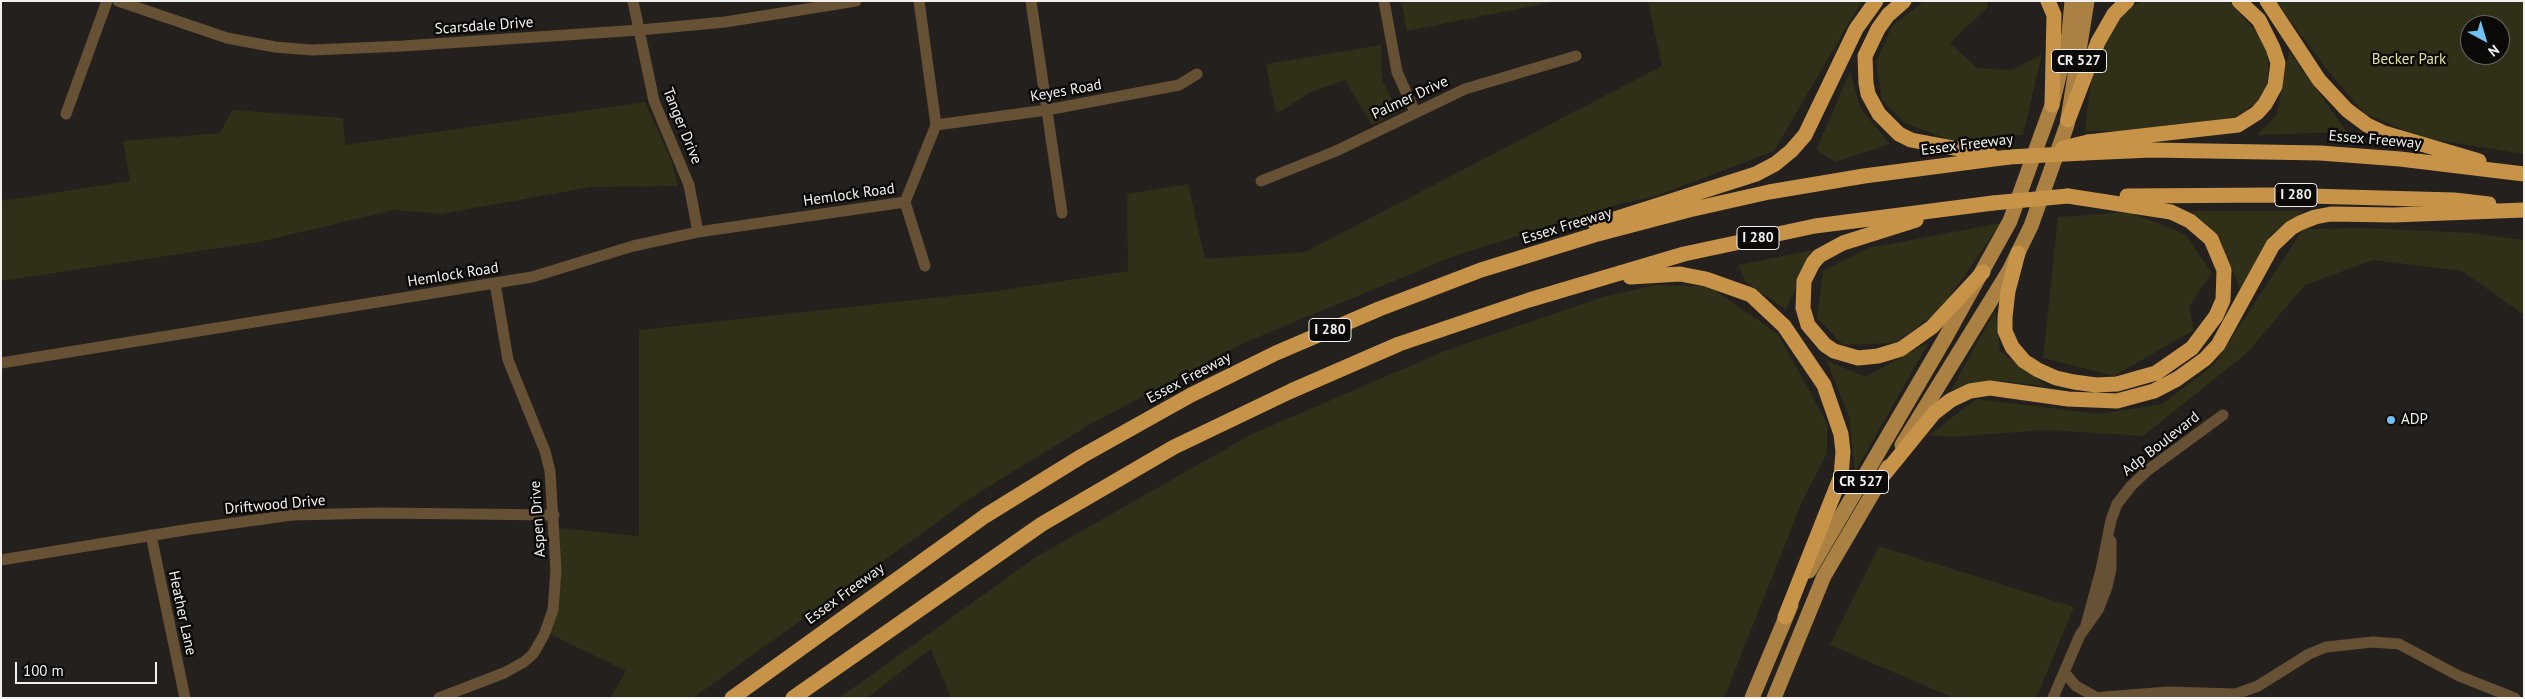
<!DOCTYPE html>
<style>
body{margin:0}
#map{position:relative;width:2525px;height:699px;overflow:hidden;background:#24201e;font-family:"PT Sans",sans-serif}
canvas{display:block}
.frame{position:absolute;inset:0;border:2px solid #f2f0ee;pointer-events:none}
.north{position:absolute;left:2460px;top:15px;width:50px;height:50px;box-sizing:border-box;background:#0c0a09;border:1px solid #686665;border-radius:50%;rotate:141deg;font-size:14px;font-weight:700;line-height:20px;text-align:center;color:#f2f0ee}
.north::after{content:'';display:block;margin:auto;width:18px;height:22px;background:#72c1f5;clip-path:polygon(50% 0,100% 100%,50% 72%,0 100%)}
.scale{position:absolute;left:15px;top:662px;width:142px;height:22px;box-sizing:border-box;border:2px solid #f2f0ee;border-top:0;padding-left:6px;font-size:15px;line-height:18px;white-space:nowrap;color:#f2f0ee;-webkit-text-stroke:4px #0c0a09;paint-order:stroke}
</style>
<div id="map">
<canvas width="2525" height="699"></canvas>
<div class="frame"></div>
<div class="north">N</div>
<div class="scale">100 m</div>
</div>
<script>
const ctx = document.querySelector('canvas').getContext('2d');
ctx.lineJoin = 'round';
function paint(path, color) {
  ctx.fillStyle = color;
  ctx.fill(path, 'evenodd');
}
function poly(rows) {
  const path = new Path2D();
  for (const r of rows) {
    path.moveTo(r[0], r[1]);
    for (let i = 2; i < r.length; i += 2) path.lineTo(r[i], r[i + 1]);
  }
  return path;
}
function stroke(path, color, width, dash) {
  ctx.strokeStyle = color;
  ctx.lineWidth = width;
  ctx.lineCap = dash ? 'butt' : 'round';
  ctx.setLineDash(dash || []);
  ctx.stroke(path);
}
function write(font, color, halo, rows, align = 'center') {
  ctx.font = font + ' "PT Sans",sans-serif';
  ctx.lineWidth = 5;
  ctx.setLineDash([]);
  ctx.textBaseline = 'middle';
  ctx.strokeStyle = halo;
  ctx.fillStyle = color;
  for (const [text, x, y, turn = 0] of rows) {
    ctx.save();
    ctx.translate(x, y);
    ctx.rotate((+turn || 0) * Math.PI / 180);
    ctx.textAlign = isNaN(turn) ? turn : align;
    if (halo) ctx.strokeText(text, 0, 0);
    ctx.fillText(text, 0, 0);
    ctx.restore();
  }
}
const green = poly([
 [1401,1,1558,1,1407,31],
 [1587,1,1862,1,1774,151,1656,196,1623,203,1457,255,1246,342,1089,425,975,495,693,698,610,698,626,671,550,634,549,527,639,536,639,330,997,291,1128,271,1127,194,1188,184,1205,259,1305,252,1662,66,1648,2],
 [1924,1,1987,1,1988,7,1950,43,1977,68,2012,70,2042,54,2023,135,1950,140,1905,123,1882,100,1876,62,1892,26],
 [2143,1,2229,1,2266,43,2269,71,2264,98,2235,117,2143,131,2085,131,2091,81,2112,28,2125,9],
 [2275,1,2524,1,2524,154,2424,138,2365,114,2333,77],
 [2470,25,2500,25,2500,55,2470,55],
 [1381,45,1382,80,1398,112,1372,125,1345,80,1311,92,1276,114,1266,64],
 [2289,51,2347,132,2257,135,2277,114],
 [1850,72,1861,109,1890,144,1835,162,1816,150],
 [645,102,671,159,678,186,591,187,441,214,394,210,259,242,1,281,1,201,130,181,123,141,220,133,232,110,343,118,345,145],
 [2191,211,2304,211,2270,235,2241,290,2217,234],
 [2129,212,2185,234,2212,273,2189,306,2194,330,2114,376,2043,358,2058,217],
 [2001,223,1940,310,1895,343,1843,345,1817,318,1823,270,1869,248],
 [2362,228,2471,233,2524,240,2524,315,2462,271,2373,260,2305,285,2248,352,2143,436,2045,430,1952,437,1929,435,1977,399,2099,414,2162,404,2214,365,2303,229],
 [1812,250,1786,310,1745,281,1738,265],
 [1656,285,1709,286,1778,334,1827,423,1827,453,1802,502,1724,698,951,698,931,649,867,698,839,698,1036,557,1252,434,1445,351,1603,297],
 [1995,311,2000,351,2046,386,1992,380,1951,390],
 [1929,342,1855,472,1849,416,1826,360,1865,377],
 [1879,546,2074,607,2036,698,1954,698,1830,645]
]);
const street = poly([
 [118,1,227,38,275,47,312,50,403,46,640,30,725,22,856,1],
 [633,1,654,101,689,185,698,232],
 [919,1,936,125,905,202,925,266],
 [1031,1,1062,213],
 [1384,1,1397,72,1415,112],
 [66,114,107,1],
 [936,125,1047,110,1179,85,1197,74],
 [1261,181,1336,151,1465,89,1576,56],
 [1,363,532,277,633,246,698,232,905,202],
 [151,535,185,698],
 [1,560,191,529,292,515,381,513,554,515],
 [2086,625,2101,570,2111,520,2117,504,2131,486,2148,470,2223,415],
 [2064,672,2076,686,2094,696],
 [439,698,504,673,524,662,533,654,544,635,553,610,556,570,550,471,545,451,508,360,495,283],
 [2053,698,2080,635,2098,610,2107,587,2111,569,2111,541],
 [2092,698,2168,692,2236,694,2258,686,2309,654,2326,647,2373,642,2399,644,2459,676,2515,698]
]);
const primary = poly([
 [1902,445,2009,271,2031,226,2067,125,2087,1],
 [1809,571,1944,340,2010,221,2052,105,2069,34,2072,1],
 [1752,698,1791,605],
 [1774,698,1824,576,1888,467]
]);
const highway = poly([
 [1904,1,1888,15,1878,29,1865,56,1866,83,1868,94,1879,114,1899,134,1911,140,1991,155],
 [2048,1,2054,15,2052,105],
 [2267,1,2319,80,2347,110,2367,125,2384,133,2479,161],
 [2068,120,2098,42,2114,14,2127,1],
 [2088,142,2238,125,2257,113,2265,104,2275,86,2278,63,2273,48,2259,20,2239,1],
 [2084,153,2152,150,2320,153,2400,159,2524,174],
 [2127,196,2273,195,2454,200,2489,204],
 [1916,220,1843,243,1819,256,1813,263,1804,281,1803,308,1808,325,1825,345,1834,351,1858,358,1878,356,1901,349,1932,327,1983,272],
 [1596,225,1756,174,1775,164,1791,151,1805,135,1856,29,1876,1],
 [2018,253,2008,291,2005,317,2005,331,2012,347,2024,361,2038,370,2056,378,2074,382,2096,385,2117,384,2156,373,2192,348,2216,316,2223,300,2224,270,2211,239,2190,221,2171,212,2068,196],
 [1630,277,1680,274,1706,279,1751,295,1784,326,1824,385,1841,434,1843,452,1841,476,1785,617],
 [1882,477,1934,413,1951,400,1970,391,1990,388,2068,399,2117,401,2154,391,2177,379,2205,359,2218,345,2273,245,2291,228,2300,223,2315,217,2331,214,2393,215,2524,210],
 [732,698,985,516,1082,456,1191,395,1276,353,1379,309,1481,270,1594,235,1689,210,1769,192,1864,176,2009,157],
 [793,698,1042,524,1174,447,1291,391,1399,344,1529,300,1684,254,1815,226,1993,203]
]);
const highwayBridge = poly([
 [2063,148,2088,142],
 [2009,157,2084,153],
 [1993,203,2068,196]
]);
const markers = [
 [2391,420,5,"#72c1f5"]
];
const shields = [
 [2079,61,55],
 [2296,195,42],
 [1758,238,42],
 [1330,330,42],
 [1861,482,55]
];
const shieldNames = [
 ["CR 527",2079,61],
 ["I 280",2296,195],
 ["I 280",1758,238],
 ["I 280",1330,330],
 ["CR 527",1861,482]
];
const streetNames = [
 ["Scarsdale Drive",484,26,-4],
 ["Keyes Road",1066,91,-10],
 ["Palmer Drive",1410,98,-25],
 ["Tanger Drive",682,126,68],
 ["Essex Freeway",2375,140,5],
 ["Essex Freeway",1967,145,-7],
 ["Hemlock Road",849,195,-8],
 ["Essex Freeway",1567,226,-17],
 ["Hemlock Road",453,275,-9],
 ["Essex Freeway",1189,378,-28],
 ["Adp Boulevard",2161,444,-38],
 ["Driftwood Drive",275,505,-5],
 ["Aspen Drive",538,519,-94],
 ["Essex Freeway",845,594,-36],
 ["Heather Lane",182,613,78]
];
const parkNames = [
 ["Becker Park",2409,60]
];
const poiNames = [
 ["ADP",2401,420]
];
paint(green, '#302f17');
stroke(street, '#665135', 11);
stroke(primary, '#ab8043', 15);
stroke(highway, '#c69348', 15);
stroke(highwayBridge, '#c69348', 15);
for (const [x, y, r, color] of markers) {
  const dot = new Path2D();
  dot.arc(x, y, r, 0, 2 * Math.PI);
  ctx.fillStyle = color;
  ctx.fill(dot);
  stroke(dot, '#0c0a09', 2);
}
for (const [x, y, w] of shields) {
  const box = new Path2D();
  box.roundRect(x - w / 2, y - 11.5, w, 23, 4);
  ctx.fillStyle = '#0c0a09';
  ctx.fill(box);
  stroke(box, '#f2f0ee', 1);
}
write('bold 14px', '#f2f0ee', null, shieldNames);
write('15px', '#f2f0ee', '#0c0a09', streetNames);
write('15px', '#e2e1a2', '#0c0a09', parkNames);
write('15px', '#f2f0ee', '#0c0a09', poiNames, 'left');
</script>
